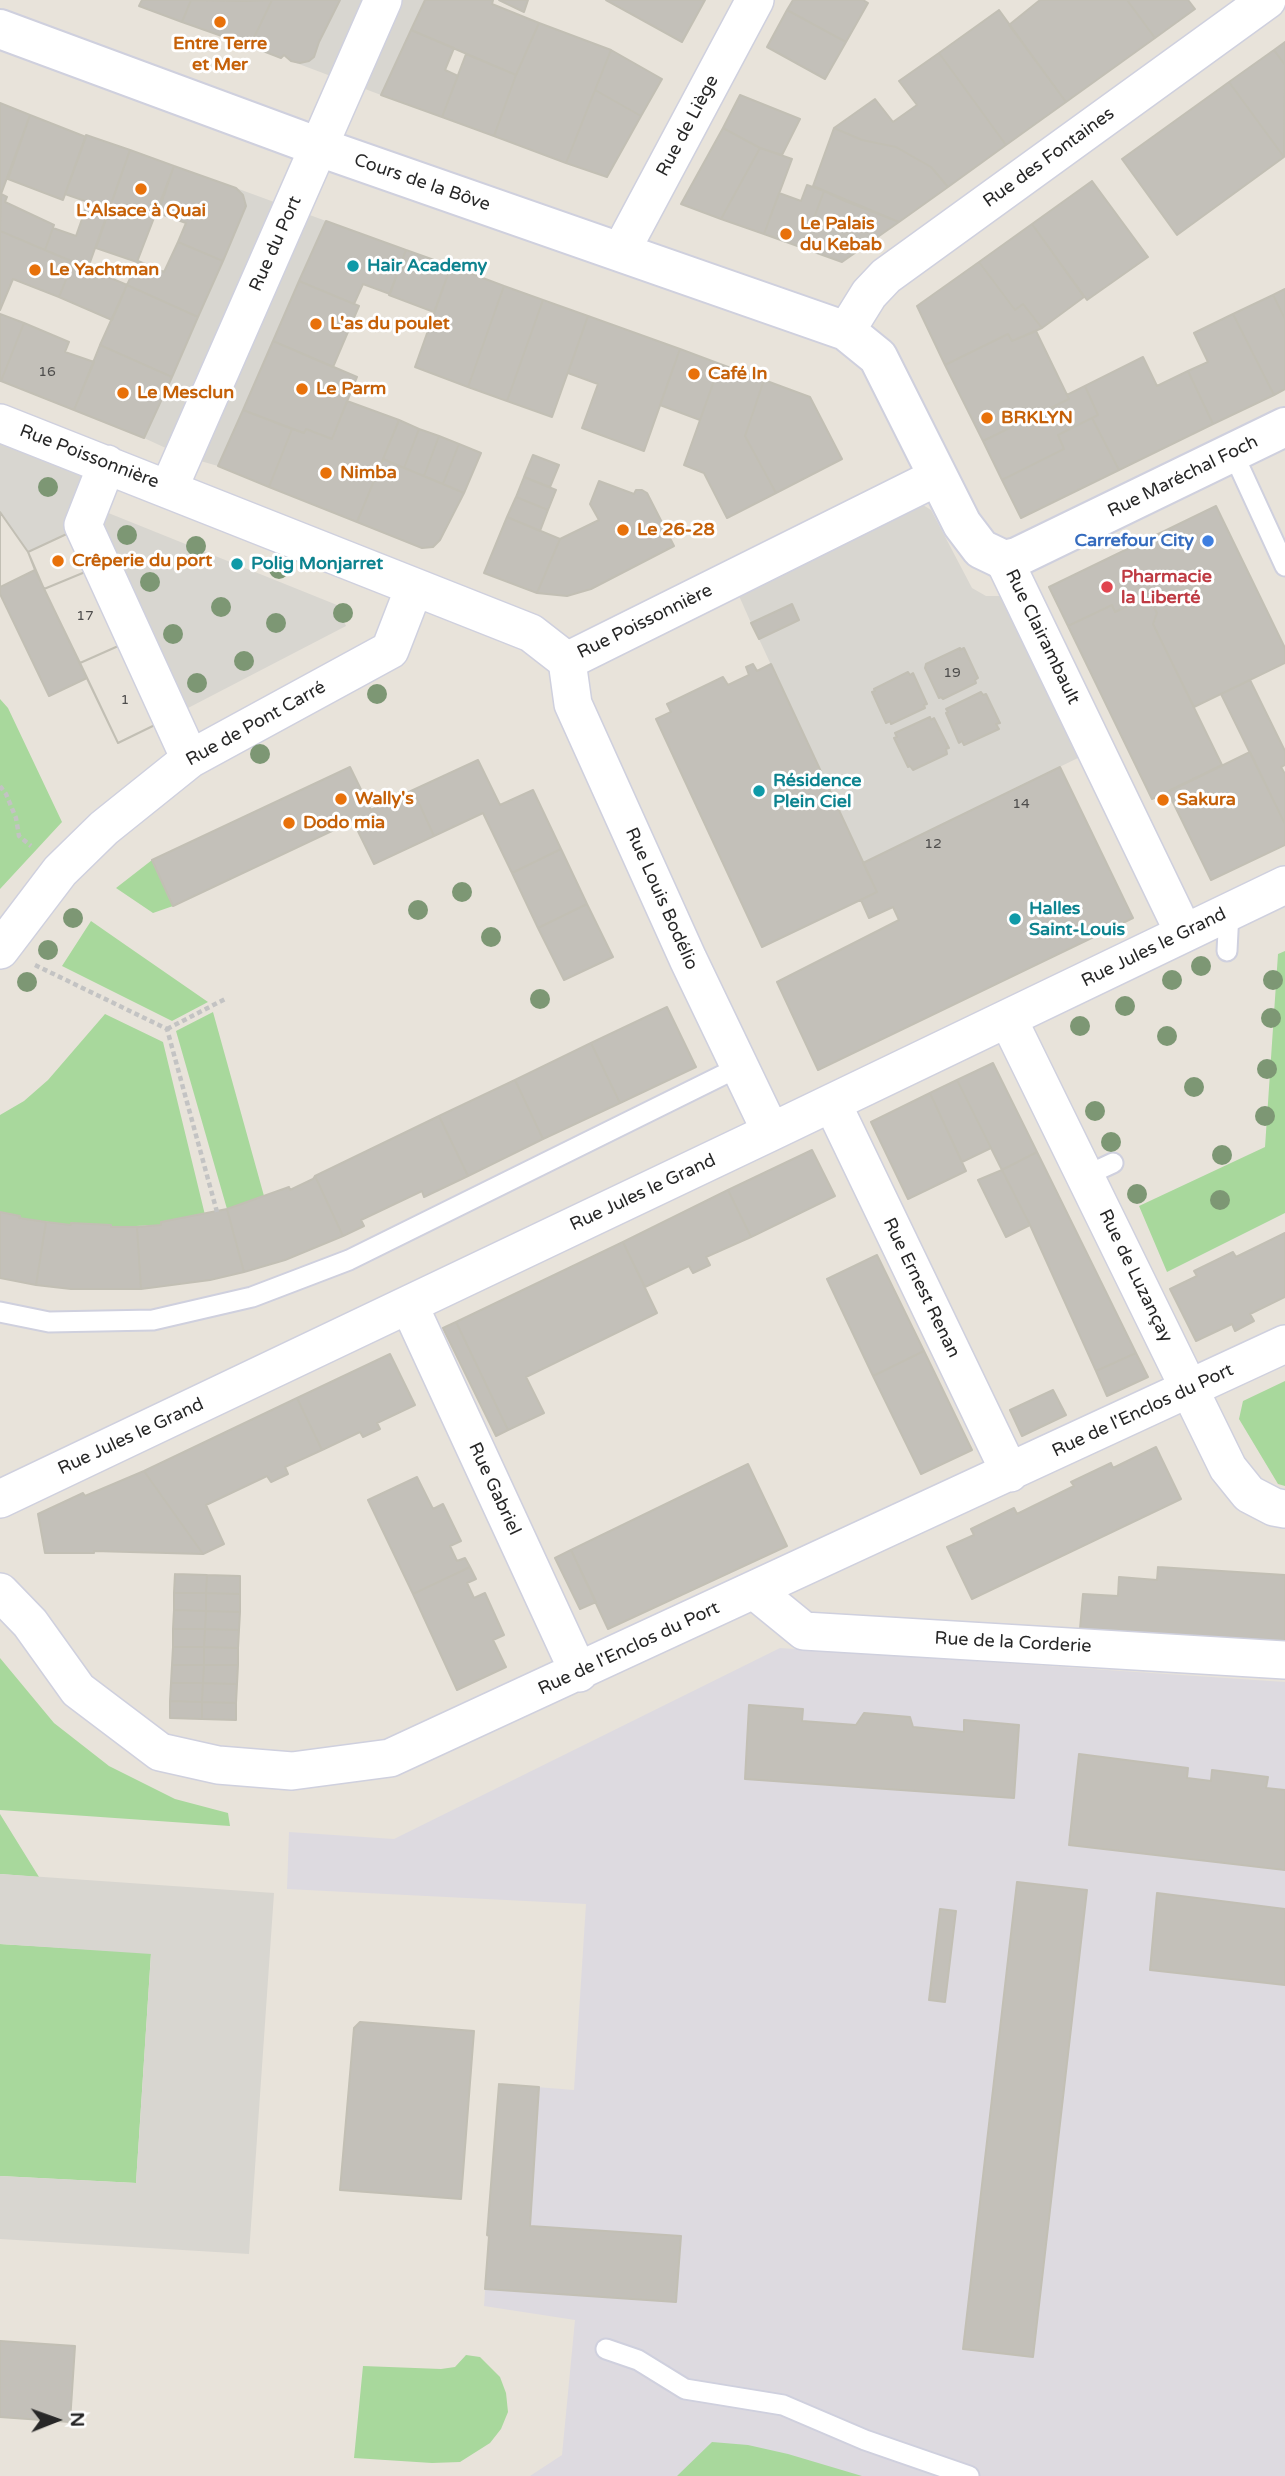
<!DOCTYPE html>
<meta charset="utf-8">
<style>
body{margin:0}
#map{position:relative;width:1285px;height:2476px;overflow:hidden;background:#e8e3da;font-family:"Varela Round",sans-serif}
canvas{display:block}
.north{position:absolute;left:21px;top:2385px;width:70px;height:70px;-webkit-text-stroke:5px #fff;paint-order:stroke;rotate:89deg;font-size:19px;font-weight:700;line-height:28px;text-align:center;color:#272727}
.north::after{content:'';display:block;margin:auto;width:24px;height:32px;background:#272727;clip-path:polygon(50% 0,100% 100%,50% 72%,0 100%)}
</style>
<div id="map">
<canvas width="1285" height="2476"></canvas>
<div class="north">N</div>
</div>
<script>
const ctx = document.querySelector('canvas').getContext('2d');
ctx.lineJoin = 'round';
function paint(path, color) {
  ctx.fillStyle = color;
  ctx.fill(path, 'evenodd');
}
function poly(rows) {
  const path = new Path2D();
  for (const r of rows) {
    path.moveTo(r[0], r[1]);
    for (let i = 2; i < r.length; i += 2) path.lineTo(r[i], r[i + 1]);
  }
  return path;
}
function stroke(path, color, width, dash) {
  ctx.strokeStyle = color;
  ctx.lineWidth = width;
  ctx.lineCap = dash ? 'butt' : 'round';
  ctx.setLineDash(dash || []);
  ctx.stroke(path);
}
function write(font, color, halo, rows, align = 'center') {
  ctx.font = font + ' "Varela Round",sans-serif';
  ctx.lineWidth = 6;
  ctx.setLineDash([]);
  ctx.textBaseline = 'middle';
  ctx.strokeStyle = halo;
  ctx.fillStyle = color;
  for (const [text, x, y, turn = 0] of rows) {
    ctx.save();
    ctx.translate(x, y);
    ctx.rotate((+turn || 0) * Math.PI / 180);
    ctx.textAlign = isNaN(turn) ? turn : align;
    if (halo) ctx.strokeText(text, 0, 0);
    ctx.fillText(text, 0, 0);
    ctx.restore();
  }
}
const industrial = poly([
 [780,1648,1285,1682,1285,2476,530,2476,562,2455,575,2320,484,2306,499,2084,574,2090,586,1904,287,1889,289,1832,394,1839]
]);
const green = poly([
 [0,699,8,708,62,822,0,889],
 [152,860,173,906,153,913,116,888],
 [91,921,127,946,208,1002,172,1021,62,966],
 [1285,951,1285,1213,1167,1272,1139,1206,1265,1147,1278,954],
 [213,1012,264,1196,227,1209,176,1031],
 [105,1014,163,1042,205,1215,161,1222,161,1225,111,1227,110,1225,71,1223,71,1225,19,1218,19,1216,0,1212,0,1115,24,1101,48,1080],
 [1285,1381,1285,1486,1278,1484,1239,1419,1243,1401],
 [0,1658,54,1723,109,1766,175,1799,228,1813,230,1826,0,1810],
 [0,1814,39,1877,0,1874],
 [0,1944,151,1953,136,2183,0,2176],
 [466,2355,480,2357,500,2377,506,2393,508,2412,501,2429,490,2443,460,2462,432,2463,354,2458,363,2366,441,2369,455,2367],
 [712,2442,748,2445,788,2454,862,2476,677,2476]
]);
const plaza = poly([
 [340,0,425,0,381,95,291,61,300,63,314,57,319,42],
 [236,188,326,221,218,466,183,456,144,438,246,206,243,195],
 [0,424,107,464,91,506,337,605,346,626,163,721,71,532,28,552,0,512],
 [904,493,931,510,972,588,986,596,1001,596,1084,755,863,863,759,639,792,604,751,623,732,580],
 [0,1874,274,1893,249,2254,0,2239,0,2176,136,2183,151,1954,0,1944]
]);
const building = poly([
 [142,0,191,0,182,22,139,6,142,0],
 [191,0,245,1,272,0,250,46,182,22,191,0],
 [272,0,340,0,319,42,314,57,309,61,300,63,291,61,284,55,281,58,250,46,272,0],
 [425,0,493,0,492,4,539,23,516,75,411,30,425,0],
 [499,0,528,0,524,12,499,0],
 [606,0,705,0,682,42,606,0],
 [793,0,863,0,868,3,846,42,787,10,793,0],
 [1040,0,1127,0,1155,38,1066,102,1009,25,1040,0],
 [1127,0,1188,0,1195,9,1155,38,1127,0],
 [787,10,846,42,825,79,767,47,787,10],
 [999,10,1066,102,1006,145,939,53,999,10],
 [539,23,611,50,566,163,494,136,516,75,539,23],
 [411,30,454,48,445,70,458,76,442,117,381,95,411,30],
 [1285,42,1285,65,1274,50,1285,42],
 [611,50,662,79,641,116,595,90,611,50],
 [1274,50,1285,65,1284,157,1229,82,1274,50],
 [939,53,1006,145,948,187,931,167,896,147,862,140,834,128,875,99,893,122,917,105,899,81,939,53],
 [466,54,516,75,494,136,442,117,466,54],
 [1229,82,1284,157,1177,235,1122,159,1229,82],
 [595,90,641,116,607,177,566,163,595,90],
 [740,95,800,119,782,155,760,148,723,128,740,95],
 [0,103,30,115,0,197,0,103],
 [30,115,86,137,63,200,8,179,30,115],
 [723,128,760,148,721,219,681,204,723,128],
 [834,128,862,140,896,147,931,167,948,187,899,222,813,186,834,128],
 [86,135,130,150,88,268,45,250,53,228,76,236,88,202,65,194,86,135],
 [760,148,792,159,764,234,721,219,760,148],
 [130,150,174,166,137,262,96,248,130,150],
 [174,166,236,188,243,195,246,206,223,261,178,242,186,223,158,213,174,166],
 [1092,181,1148,257,1087,300,1032,224,1092,181],
 [807,185,824,191,803,248,764,234,779,193,801,201,807,185],
 [824,191,845,201,899,222,842,262,803,248,824,191],
 [1,194,7,197,5,202,54,225,45,250,0,231,1,194],
 [326,221,406,250,390,294,363,284,354,304,299,281,326,221],
 [1032,224,1084,297,1042,328,1023,304,1015,310,979,262,1032,224],
 [0,231,73,262,59,297,13,279,0,310,0,231],
 [178,242,223,261,198,317,127,285,138,261,164,272,178,242],
 [406,250,451,266,434,312,389,295,406,250],
 [73,262,127,285,112,320,59,297,73,262],
 [979,262,1015,310,1023,304,1042,328,1012,341,1008,334,945,365,917,306,979,262],
 [451,266,504,286,468,387,415,367,451,266],
 [299,281,359,306,333,367,273,341,299,281],
 [127,285,198,317,172,377,100,345,127,285],
 [504,286,543,300,507,401,468,387,504,286],
 [1285,289,1285,319,1273,295,1285,289],
 [1273,295,1285,319,1285,389,1274,395,1233,314,1273,295],
 [543,300,588,316,552,417,507,401,543,300],
 [0,314,24,323,1,381,0,381,0,314],
 [1233,314,1274,395,1213,424,1188,371,1208,362,1194,333,1233,314],
 [588,316,680,349,644,451,582,428,598,384,568,373,588,316],
 [24,323,69,342,65,352,94,362,74,410,1,381,24,323],
 [1036,331,1069,399,983,441,945,365,1008,334,1012,341,1036,331],
 [273,341,357,377,332,439,306,429,304,433,243,410,273,341],
 [100,345,172,377,144,438,74,410,100,345],
 [680,349,720,364,700,420,660,405,680,349],
 [1143,357,1157,386,1188,371,1213,424,1119,470,1092,418,1098,415,1085,386,1143,357],
 [720,364,764,380,745,436,776,493,727,518,704,473,684,465,720,364],
 [764,380,810,397,842,459,776,493,745,436,764,380],
 [1085,386,1098,415,1058,435,1064,449,1002,480,983,441,1069,399,1067,395,1085,386],
 [347,401,399,420,357,522,269,487,292,429,304,433,306,429,332,439,347,401],
 [243,410,292,429,269,487,218,466,243,410],
 [1092,418,1119,470,1021,518,1002,480,1064,449,1058,435,1092,418],
 [399,420,419,429,404,468,383,459,399,420],
 [419,429,439,436,424,476,404,468,419,429],
 [439,436,459,444,443,484,424,476,439,436],
 [459,444,481,453,464,493,443,484,459,444],
 [533,455,559,465,550,487,524,477,533,455],
 [383,459,464,493,440,540,433,547,422,548,357,522,383,459],
 [524,477,556,490,548,510,516,497,524,477],
 [599,481,634,494,636,490,642,490,647,493,674,546,591,589,567,596,537,593,560,539,599,520,590,504,599,481],
 [516,497,548,510,540,531,507,517,516,497],
 [1216,506,1285,648,1285,663,1194,707,1153,624,1157,613,1151,602,1140,600,1115,612,1112,605,1068,626,1049,587,1216,506],
 [0,512,28,552,35,570,0,587,0,512],
 [0,512,28,552,71,532,163,721,118,743,35,570,0,587,0,512],
 [507,517,560,539,537,593,484,573,507,517],
 [71,532,90,570,44,589,28,552,71,532],
 [35,570,87,678,49,696,0,594,0,587,35,570],
 [90,570,125,643,80,663,44,589,90,570],
 [1143,599,1151,602,1157,613,1153,624,1222,765,1152,799,1068,626,1112,605,1115,612,1143,599],
 [792,604,799,620,759,639,751,623,792,604],
 [125,643,163,721,118,743,80,663,125,643],
 [960,648,960,650,964,648,978,678,975,680,976,683,943,699,941,697,939,698,925,668,926,664,960,648],
 [753,664,757,671,771,664,877,892,762,947,656,719,671,712,667,704,723,677,728,685,749,675,746,667,753,664],
 [908,672,910,675,913,673,927,704,924,705,925,708,891,724,890,721,886,723,872,692,875,691,874,689,908,672],
 [1250,680,1285,751,1285,765,1281,767,1285,774,1285,824,1221,694,1250,680],
 [981,692,983,695,986,694,1000,723,996,724,999,729,964,745,962,741,959,743,946,713,948,712,946,709,981,692],
 [930,717,931,720,934,718,949,748,946,749,947,754,913,770,910,766,908,767,894,738,897,737,895,733,930,717],
 [1250,752,1285,824,1285,845,1211,880,1168,792,1250,752],
 [478,760,500,805,533,790,561,849,512,873,483,813,434,836,413,790,478,760],
 [350,767,371,810,413,790,434,836,374,864,353,821,173,906,152,860,350,767],
 [1060,767,1133,918,818,1070,777,982,899,920,893,907,869,918,861,900,877,892,863,863,1060,767],
 [561,849,587,904,538,928,512,873,561,849],
 [587,904,613,957,564,980,538,928,587,904],
 [667,1007,696,1067,620,1103,591,1043,667,1007],
 [591,1043,620,1103,543,1139,515,1080,591,1043],
 [993,1063,1037,1152,1002,1170,957,1080,993,1063],
 [515,1080,543,1139,468,1176,439,1116,515,1080],
 [957,1080,991,1148,962,1162,930,1093,957,1080],
 [930,1093,966,1171,908,1199,871,1122,930,1093],
 [439,1116,468,1176,424,1197,422,1191,361,1220,364,1226,343,1236,315,1176,439,1116],
 [812,1150,835,1196,751,1237,728,1190,812,1150],
 [1037,1152,1136,1353,1096,1371,1030,1225,1002,1170,1037,1152],
 [1002,1170,1030,1225,1006,1237,978,1180,1002,1170],
 [315,1176,343,1236,285,1260,244,1272,227,1209,289,1187,290,1190,313,1179,315,1176],
 [728,1190,751,1237,706,1257,710,1265,693,1273,689,1266,645,1287,623,1242,728,1190],
 [227,1209,244,1272,210,1280,141,1289,137,1227,161,1225,161,1222,227,1209],
 [0,1212,20,1216,19,1218,46,1222,36,1285,0,1278,0,1212],
 [46,1222,71,1225,71,1223,111,1225,111,1227,137,1227,141,1289,71,1289,36,1285,46,1222],
 [1285,1233,1285,1297,1250,1314,1254,1321,1235,1331,1232,1324,1196,1341,1170,1289,1197,1276,1194,1271,1233,1252,1236,1257,1285,1233],
 [623,1242,657,1313,526,1377,544,1413,508,1430,456,1322,623,1242],
 [877,1255,924,1351,873,1376,827,1279,877,1255],
 [456,1322,508,1430,496,1436,443,1328,456,1322],
 [924,1351,972,1450,921,1474,873,1376,924,1351],
 [1136,1353,1148,1377,1107,1396,1096,1371,1136,1353],
 [390,1354,415,1405,377,1423,380,1429,363,1437,360,1432,322,1450,297,1398,390,1354],
 [1053,1390,1066,1415,1022,1436,1010,1410,1053,1390],
 [297,1398,322,1450,285,1467,288,1474,271,1482,267,1476,206,1505,224,1544,203,1554,144,1471,297,1398],
 [1156,1447,1181,1499,972,1599,947,1547,974,1535,971,1529,1014,1508,1017,1514,1074,1486,1071,1482,1111,1463,1113,1468,1156,1447],
 [748,1464,787,1546,608,1629,571,1550,748,1464],
 [144,1471,203,1554,94,1551,94,1553,45,1553,38,1514,83,1493,85,1496,144,1471],
 [417,1477,433,1509,443,1504,461,1541,450,1546,457,1561,465,1558,470,1567,413,1594,368,1500,417,1477],
 [571,1550,596,1602,580,1609,555,1558,571,1550],
 [470,1567,476,1579,467,1583,474,1598,485,1593,504,1635,493,1640,506,1667,457,1690,413,1594,470,1567],
 [1158,1567,1285,1575,1285,1643,1080,1629,1083,1594,1118,1596,1119,1577,1157,1580,1158,1567],
 [175,1574,207,1575,206,1593,174,1593,175,1574],
 [207,1575,240,1576,240,1594,206,1593,207,1575],
 [174,1593,206,1593,206,1611,174,1610,174,1593],
 [206,1593,240,1594,240,1612,206,1611,206,1593],
 [174,1610,206,1611,205,1629,173,1629,174,1610],
 [206,1611,240,1612,239,1630,205,1629,206,1611],
 [173,1629,205,1629,204,1647,173,1647,173,1629],
 [205,1629,239,1630,238,1648,204,1647,205,1629],
 [173,1647,204,1647,204,1665,172,1665,173,1647],
 [204,1647,238,1648,238,1665,204,1665,204,1647],
 [172,1665,204,1665,203,1683,171,1683,172,1665],
 [204,1665,238,1665,237,1684,203,1683,204,1665],
 [171,1683,203,1683,202,1702,170,1701,171,1683],
 [203,1683,237,1684,236,1703,202,1702,203,1683],
 [170,1701,202,1702,202,1719,170,1718,170,1701],
 [202,1702,236,1703,236,1720,202,1719,202,1702],
 [749,1705,803,1709,802,1721,856,1725,864,1713,910,1717,913,1727,964,1732,964,1720,1019,1725,1014,1798,745,1779,749,1705],
 [1079,1754,1188,1768,1187,1778,1211,1781,1212,1770,1268,1777,1266,1788,1285,1790,1285,1870,1069,1845,1079,1754],
 [1017,1882,1087,1890,1033,2357,963,2349,1017,1882],
 [1157,1893,1285,1909,1285,1985,1150,1970,1157,1893],
 [940,1909,956,1911,945,2002,929,2000,940,1909],
 [360,2022,474,2031,461,2199,340,2190,354,2028,360,2022],
 [499,2084,539,2087,530,2226,681,2236,676,2302,485,2289,489,2236,487,2235,499,2084],
 [0,2341,75,2346,70,2422,0,2417,0,2341]
]);
const path = poly([
 [0,786,6,794,16,818,19,836,31,846],
 [35,965,167,1029,217,1212],
 [167,1029,227,998]
]);
const lane = poly([
 [1233,453,1285,566],
 [1227,951,1229,912],
 [1085,1176,1113,1163],
 [0,1312,49,1322,153,1320,252,1297,349,1260,739,1067],
 [606,2349,638,2360,685,2389,783,2405,865,2440,969,2476]
]);
const street = poly([
 [621,251,755,0],
 [846,331,869,294,886,276,1267,0],
 [0,423,531,633,567,661],
 [107,464,83,525,190,759],
 [169,488,383,0],
 [1004,560,1184,933],
 [567,661,573,704,688,959,771,1132],
 [567,661,937,477],
 [0,950,60,871,104,828,190,759,390,650,414,588],
 [1008,1019,1228,1468,1249,1494,1274,1507,1285,1509],
 [832,1103,1010,1473],
 [409,1305,579,1673],
 [0,1499,771,1132,1285,885],
 [755,1591,804,1631,1285,1660],
 [0,1592,30,1623,78,1690,160,1752,218,1765,292,1771,390,1758,1285,1344]
]);
const secondary = poly([
 [0,29,319,147,846,331,878,357,962,524,981,549,1004,560,1017,557,1285,427]
]);
const trees = [
 [48,487],
 [127,535],
 [196,546],
 [279,569],
 [150,582],
 [221,607],
 [343,613],
 [276,623],
 [173,634],
 [244,661],
 [197,683],
 [377,694],
 [260,754],
 [462,892],
 [418,910],
 [73,918],
 [491,937],
 [48,950],
 [1201,966],
 [1172,980],
 [1273,980],
 [27,982],
 [540,999],
 [1125,1006],
 [1271,1018],
 [1080,1026],
 [1167,1036],
 [1267,1069],
 [1194,1087],
 [1095,1111],
 [1265,1116],
 [1111,1142],
 [1222,1155],
 [1137,1194],
 [1220,1200]
];
const markers = [
 [220,22,7,"#e8710a"],
 [141,189,7,"#e8710a"],
 [786,234,7,"#e8710a"],
 [353,266,7,"#0f9aa8"],
 [35,270,7,"#e8710a"],
 [316,324,7,"#e8710a"],
 [694,374,7,"#e8710a"],
 [302,389,7,"#e8710a"],
 [123,393,7,"#e8710a"],
 [987,418,7,"#e8710a"],
 [326,473,7,"#e8710a"],
 [623,530,7,"#e8710a"],
 [1208,541,7,"#3f7fe0"],
 [58,561,7,"#e8710a"],
 [237,564,7,"#0f9aa8"],
 [1107,587,7,"#e0444e"],
 [759,791,7,"#0f9aa8"],
 [341,799,7,"#e8710a"],
 [1163,800,7,"#e8710a"],
 [289,823,7,"#e8710a"],
 [1015,919,7,"#0f9aa8"]
];
const numberNames = [
 ["16",47,372],
 ["17",85,616],
 ["19",952,673],
 ["1",125,700],
 ["14",1021,804],
 ["12",933,844]
];
const foodNames = [
 ["Entre Terre",220,44,"center"],
 ["et Mer",220,65,"center"],
 ["L'Alsace à Quai",141,211,"center"],
 ["Le Palais",800,224],
 ["du Kebab",800,245],
 ["Le Yachtman",49,270],
 ["L'as du poulet",330,324],
 ["Café In",708,374],
 ["Le Parm",316,389],
 ["Le Mesclun",137,393],
 ["BRKLYN",1001,418],
 ["Nimba",340,473],
 ["Le 26-28",637,530],
 ["Crêperie du port",72,561],
 ["Wally's",355,799],
 ["Sakura",1177,800],
 ["Dodo mia",303,823]
];
const streetNames = [
 ["Rue de Liège",688,126,-62],
 ["Rue des Fontaines",1049,158,-36],
 ["Cours de la Bôve",422,183,19],
 ["Rue du Port",276,244,-66],
 ["Rue Poissonnière",89,457,21],
 ["Rue Maréchal Foch",1183,477,-26],
 ["Rue Poissonnière",645,622,-26],
 ["Rue Clairambault",1042,637,64],
 ["Rue de Pont Carré",256,724,-29],
 ["Rue Louis Bodélio",661,899,66],
 ["Rue Jules le Grand",1154,948,-26],
 ["Rue Jules le Grand",643,1193,-25],
 ["Rue de Luzançay",1135,1276,64],
 ["Rue Ernest Renan",921,1288,64],
 ["Rue de l'Enclos du Port",1143,1411,-25],
 ["Rue Jules le Grand",131,1437,-25],
 ["Rue Gabriel",494,1489,65],
 ["Rue de la Corderie",1013,1643,3],
 ["Rue de l'Enclos du Port",629,1649,-25]
];
const cultureNames = [
 ["Hair Academy",367,266],
 ["Polig Monjarret",251,564],
 ["Résidence",773,781],
 ["Plein Ciel",773,802],
 ["Halles",1029,909],
 ["Saint-Louis",1029,930]
];
const shopNames = [
 ["Carrefour City",1194,541]
];
const healthNames = [
 ["Pharmacie",1121,577],
 ["la Liberté",1121,598]
];
paint(industrial, '#dddae0');
paint(green, '#a8d89c');
paint(plaza, '#d8d6d0');
paint(building, '#c3c0b9');
stroke(building, '#c2bfb4', 2);
stroke(lane, '#cfd0de', 23);
stroke(street, '#cfd0de', 40);
stroke(secondary, '#cfd0de', 42);
stroke(path, '#c3c3c3', 4.5, [5, 3.5]);
stroke(lane, '#fff', 19);
stroke(street, '#fff', 37);
stroke(secondary, '#fff', 38);
ctx.fillStyle = '#7d9774';
for (const [x, y] of trees) {
  ctx.beginPath();
  ctx.arc(x, y, 10, 0, 2 * Math.PI);
  ctx.fill();
}
for (const [x, y, r, color] of markers) {
  const dot = new Path2D();
  dot.arc(x, y, r, 0, 2 * Math.PI);
  ctx.fillStyle = color;
  ctx.fill(dot);
  stroke(dot, '#fff', 2.5);
}
write('14px', '#4e4d4c', null, numberNames);
write('bold 18px', '#c56008', '#fff', foodNames, 'left');
write('18px', '#272727', '#fff', streetNames);
write('bold 18px', '#0d838f', '#fff', cultureNames, 'left');
write('bold 18px', '#366cbe', '#fff', shopNames, 'right');
write('bold 18px', '#be3a42', '#fff', healthNames, 'left');
</script>
